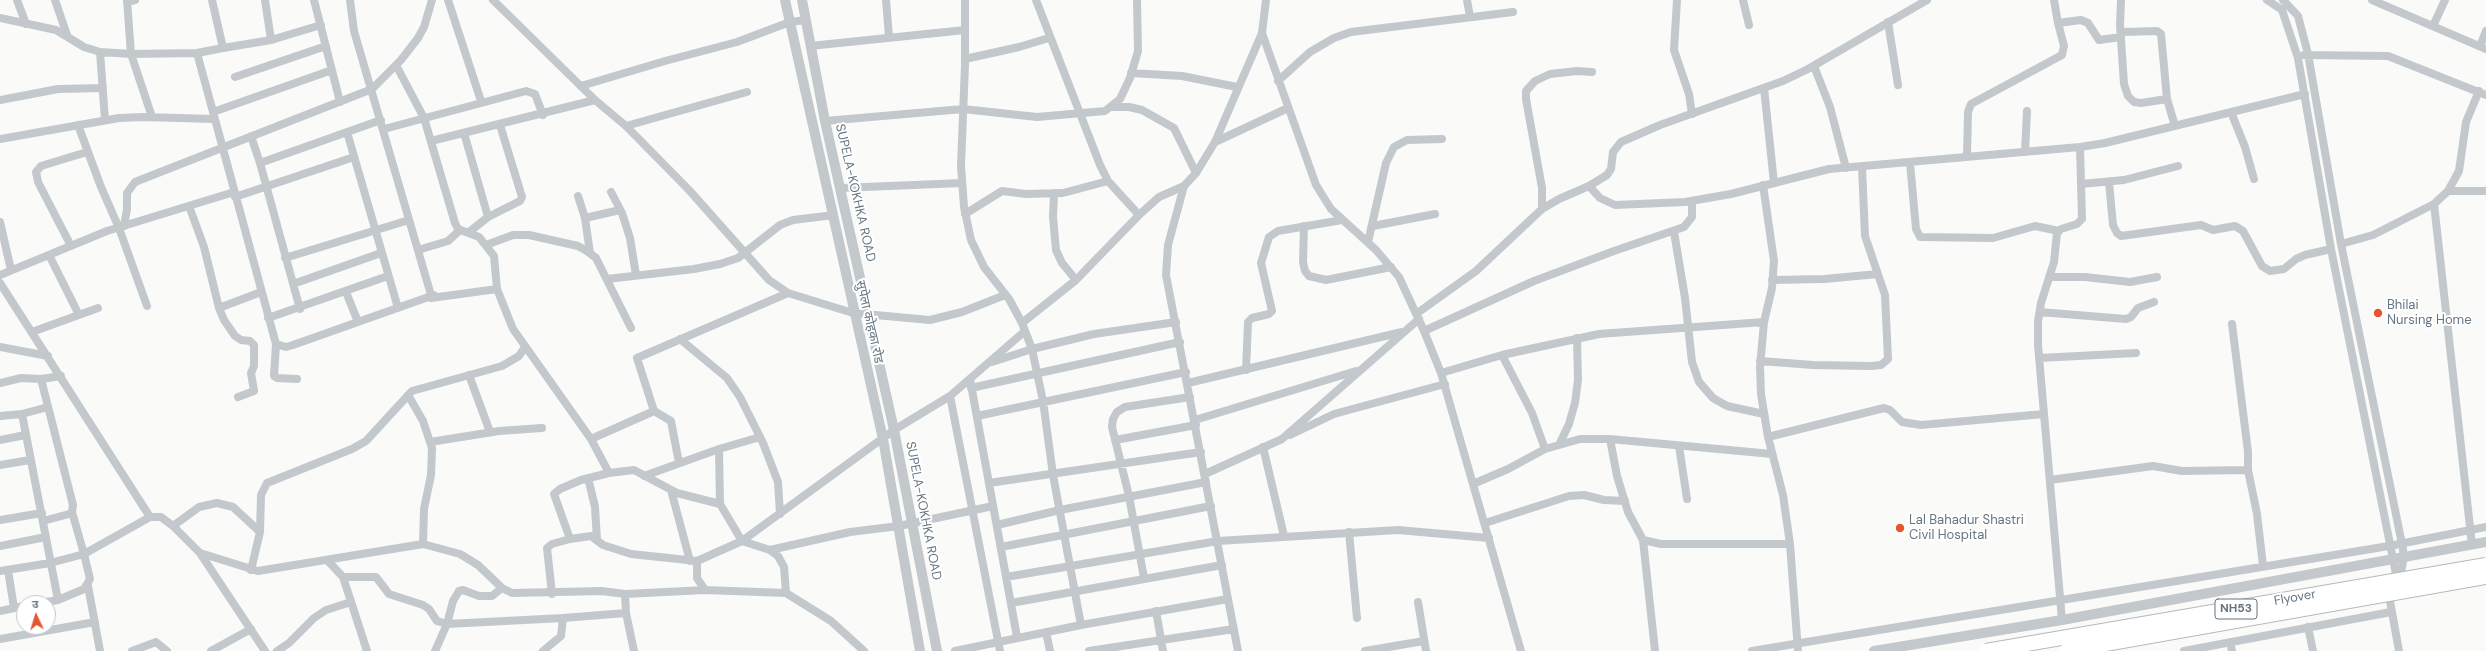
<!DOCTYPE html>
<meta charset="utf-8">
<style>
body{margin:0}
#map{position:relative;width:2486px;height:651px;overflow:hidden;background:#fafaf8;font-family:"DM Sans","Noto Sans Devanagari",sans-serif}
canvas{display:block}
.north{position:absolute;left:16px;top:595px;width:40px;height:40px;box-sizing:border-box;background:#fff;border:1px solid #c1c8cd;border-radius:50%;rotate:356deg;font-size:11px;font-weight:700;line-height:16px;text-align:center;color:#657683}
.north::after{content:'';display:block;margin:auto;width:14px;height:18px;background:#e4572e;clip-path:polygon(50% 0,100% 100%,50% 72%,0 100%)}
</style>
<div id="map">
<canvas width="2486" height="651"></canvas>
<div class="north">उ</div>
</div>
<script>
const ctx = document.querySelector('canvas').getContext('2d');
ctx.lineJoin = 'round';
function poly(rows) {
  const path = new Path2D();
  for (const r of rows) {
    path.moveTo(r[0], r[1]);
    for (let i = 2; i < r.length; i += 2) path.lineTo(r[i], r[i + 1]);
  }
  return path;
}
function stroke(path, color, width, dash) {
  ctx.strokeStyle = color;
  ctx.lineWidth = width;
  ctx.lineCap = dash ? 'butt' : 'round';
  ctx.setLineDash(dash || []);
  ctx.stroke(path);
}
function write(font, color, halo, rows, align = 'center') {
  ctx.font = font + ' "DM Sans","Noto Sans Devanagari",sans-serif';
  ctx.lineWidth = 4;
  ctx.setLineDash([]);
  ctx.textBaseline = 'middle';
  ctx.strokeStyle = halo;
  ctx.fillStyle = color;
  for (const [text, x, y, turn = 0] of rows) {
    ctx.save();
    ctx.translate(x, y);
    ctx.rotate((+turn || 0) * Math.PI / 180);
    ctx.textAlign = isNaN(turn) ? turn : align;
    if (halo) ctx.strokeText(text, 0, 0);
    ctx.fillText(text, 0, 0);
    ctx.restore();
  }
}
const minor = poly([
 [17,0,26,24],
 [55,0,67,35],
 [127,0,131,54,152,117],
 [265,0,271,40],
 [314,0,340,102],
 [350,0,354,31,431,295],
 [448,0,481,101],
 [493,0,595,100,626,126,689,190,769,280,788,293,853,313,930,320,962,312,1005,295],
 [886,0,889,37],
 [965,0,965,65,961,166,964,207,971,240,984,267,1009,299,1022,323,1032,349,1043,401,1053,475,1081,625],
 [1036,0,1100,165,1108,181,1139,215],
 [1467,0,1470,17],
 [1677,0,1674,50,1689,94,1692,114],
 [1743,0,1749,25],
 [2054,0,2058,23,2081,20,2088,23,2099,40,2121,37],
 [2121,0,2120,25,2124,84,2128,96,2134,102,2141,103,2167,99],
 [2267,0,2282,10,2298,58,2331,249,2398,584],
 [2283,0,2298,16,2308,54,2341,244,2402,544,2404,556,2399,583],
 [2372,0,2486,49],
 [127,2,135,0],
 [0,18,56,30,84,47,100,52,131,54,197,53,223,48,212,0],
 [1888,22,1898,85],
 [2433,26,2445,0],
 [2121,32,2157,31,2161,34,2167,99,2175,126],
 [1262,33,1316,185,1331,209,1376,250,1399,277,1424,331,1441,373,1521,651],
 [810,46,965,30],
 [2480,46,2486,31],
 [223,48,271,40,321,25],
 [100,52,105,120],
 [197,53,276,344,286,347,293,345,434,295],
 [2304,55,2388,56,2486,95],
 [965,59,1019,47,1049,38],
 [396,65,424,118,455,223,458,229,479,237,494,256,497,289],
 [1814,66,1830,107,1846,168],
 [1131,73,1182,76,1237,87],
 [235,77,326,46],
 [1278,81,1310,52,1334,38,1351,32,1513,12],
 [581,86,665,61,737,42,790,22,806,20],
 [1764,88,1774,183],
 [0,100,58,89,103,88],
 [1113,107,1129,107,1142,110,1174,128,1196,173],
 [213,112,332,70],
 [2231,112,2245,147,2254,179],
 [825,121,963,109,1037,117,1105,111,1120,99,1130,78,1138,51,1137,0],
 [78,125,101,187,119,228,147,306],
 [626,126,747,92],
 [384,129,526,91,535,94,543,115],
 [347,132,398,308],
 [464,133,488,217],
 [251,136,260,163,300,309],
 [0,139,119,118,143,117,214,119],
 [431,141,595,100],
 [1215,142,1288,108],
 [2025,152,2027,111],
 [1967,157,1968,112,1971,104,2062,55,2064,46,2058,23],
 [260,163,381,120],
 [1910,163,1916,229,1920,237,1993,238,2035,226,2059,231],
 [2109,182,2113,225,2117,233,2121,236,2201,225,2213,230,2235,226,2243,231,2262,266,2270,271,2284,269,2296,259,2305,255,2331,249],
 [2081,184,2124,180,2178,166],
 [1763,185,1774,261,1772,288,1764,322,1760,367,1761,394,1768,437,1783,495,1790,544,1798,651],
 [1184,186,1168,245,1166,275,1238,651],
 [1589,186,1600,198,1615,205,1685,202,1731,194,1829,169,2080,147,2105,143,2305,94],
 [841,188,962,183],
 [2448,191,2486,191],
 [611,192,622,213,630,238,636,275],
 [1054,193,1053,217,1056,250,1062,263,1076,280],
 [578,196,585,218,590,253],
 [235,197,354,157],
 [2434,204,2472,545],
 [189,206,204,247,219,308,224,320,235,336,241,340,250,341,254,345,254,366,251,373,254,391,238,397],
 [1542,209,1542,188,1526,99,1526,91,1535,81,1550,74,1577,71,1592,72],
 [965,214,1002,191,1026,194,1063,193,1108,181],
 [585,218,620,210],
 [0,222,11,270],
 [124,226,127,209,127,193,135,182,372,89,401,60,418,38,424,27,432,0],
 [1304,226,1303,262,1305,271,1309,276,1326,280,1391,267],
 [1373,226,1435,214],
 [469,232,488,217,520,201,522,197,500,125],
 [1674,232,1685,298,1692,362,1699,382,1713,398,1727,406,1764,414],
 [1368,242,1386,163,1394,147,1407,140,1442,139],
 [2341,244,2373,235,2434,204,2448,191,2459,171,2466,122,2479,91],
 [486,245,513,235,529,235,578,246,587,251,596,258,631,328],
 [71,246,38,182,36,172,41,166,87,152],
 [418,250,448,241,460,230],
 [49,255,79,315],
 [285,258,409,220],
 [0,275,107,231,234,192],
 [2049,277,2085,277,2130,282,2157,277],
 [607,279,694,269,720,264,738,258,780,225,793,220,834,215],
 [1772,280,1824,279,1878,274],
 [0,283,150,517,161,517,173,526,200,553,258,571,423,544,460,554,478,565,502,588,512,593,602,591,625,594,705,590,786,593,831,621,864,651],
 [293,284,381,253],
 [346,292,358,322],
 [431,298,497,289,513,329,591,439,609,473,634,470,677,493,720,504,742,541,894,430,950,396,1025,331,1022,323,1076,280,1139,215,1159,197,1184,186,1196,173,1215,142,1262,33,1266,0],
 [219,308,261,292],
 [2040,312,2126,319,2131,317,2138,308,2154,302],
 [1416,314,1476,271,1542,209,1559,199,1589,186,1607,175,1611,169,1613,152,1621,142,1660,125,1783,81,1808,69,1927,0],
 [268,318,388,276],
 [2232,324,2248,452,2248,470,2257,514,2263,566],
 [1424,331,1534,281,1614,251,1684,227,1692,217,1692,201],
 [32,332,98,308],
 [680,339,727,378,740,397,763,443,778,482,780,514],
 [276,344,274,376,277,378,297,379],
 [0,347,48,356],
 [1502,355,1532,413,1545,449],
 [2039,358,2136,353],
 [1760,361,1813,365,1871,366,1881,365,1888,359,1885,295,1865,236,1862,167],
 [992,362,1032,349,1094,334,1176,322],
 [1246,370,1248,322,1252,318,1269,314,1272,311,1261,263,1269,237,1278,231,1342,220],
 [1441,373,1502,355,1599,334,1764,322],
 [469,375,490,432],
 [41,379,73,505,72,512,69,514,43,521],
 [970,379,1017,637],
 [0,383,21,378,41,379,61,376],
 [1188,383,1402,332],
 [971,388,1180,342],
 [408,395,423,421,432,448,431,475,424,509,423,544],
 [950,396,1000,651],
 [654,411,671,421,679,463],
 [22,414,58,600],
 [0,416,22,414,48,407],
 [977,416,1186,372],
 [1195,420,1356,371],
 [1290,435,1334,414,1445,384],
 [1768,437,1884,408,1890,410,1902,422,1921,425,2044,414],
 [591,439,654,411,637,358,788,293],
 [1610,439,1617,476,1628,512,1643,540,1661,544,1790,544],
 [0,440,25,435],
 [1115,440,1196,425],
 [430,442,499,431,542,428],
 [1560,443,1569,424,1575,403,1578,380,1577,338],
 [1679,446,1687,499],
 [1263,447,1284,536],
 [719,449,720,504],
 [0,465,30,460],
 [1205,474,1282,439,1419,319],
 [644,476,719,449,760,437],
 [588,478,595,507,597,540],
 [2050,480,2153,466,2182,471,2248,470],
 [989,483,1201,452],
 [1473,484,1508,469,1545,449,1580,439,1610,439,1772,454],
 [671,490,690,561],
 [0,520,42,513],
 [1485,523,1569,496,1584,495,1604,500,1625,501],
 [997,525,1060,510,1206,482],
 [173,526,199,507,217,503,233,507,260,532],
 [1349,532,1357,618],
 [570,539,554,494,560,489,581,480,609,473],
 [1643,540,1655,651],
 [0,546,46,537],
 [1001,547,1211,506],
 [770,550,850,532,899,526,993,506],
 [200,553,265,651],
 [327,560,343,577,367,651],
 [8,570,14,608],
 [251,570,260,532,261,495,267,483,352,449,366,441,412,391,502,366,519,356,525,347],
 [0,571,50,563,84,554,72,512],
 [343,577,376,577,389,594,423,605,429,609,437,621,447,624,563,618,626,613],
 [1006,577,1218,541,1398,530,1489,538],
 [1144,578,1129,496,1112,427,1113,419,1117,412,1125,407,1190,397],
 [88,586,100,651],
 [705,590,697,578,697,561,742,541,770,550,778,556,784,567,786,593],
 [2394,593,2390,601,2399,651],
 [552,594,547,548,552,544,570,539,591,536,603,545,631,554,697,561],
 [625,594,626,613,634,651],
 [1418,602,1426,651],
 [41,603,58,600,84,589,90,579,84,554,150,517],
 [1011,603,1222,565],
 [0,611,24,606],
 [1156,611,1163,651],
 [2062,620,2038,345,2038,321,2041,303,2054,262,2057,233,2061,229,2077,224,2082,219,2080,147],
 [2308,627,2313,651],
 [1046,632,1050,651],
 [0,639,95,622],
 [2230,642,2232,651],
 [132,651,156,642,167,651],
 [211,651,251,629],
 [277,651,289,643,314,618,326,610,351,602],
 [435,651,447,624,453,601,459,591,463,590,479,596,492,596,502,588],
 [543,651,561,636,563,618],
 [955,651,1081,625,1228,599],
 [1089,651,1234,629],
 [1365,651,1424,641],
 [1752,651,2389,546,2486,527],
 [2184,651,2391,612]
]);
const tertiary = poly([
 [785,0,883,439,920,651],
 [802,0,825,121,894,430,937,651],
 [1874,651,2062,620,2486,542]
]);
const trunkBridge = poly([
 [1986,651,2486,565],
 [2066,651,2486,577]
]);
const markers = [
 [2378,313,5,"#e4572e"],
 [1900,528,5,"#e4572e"]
];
const shields = [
 [2236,609,42]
];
const shieldNames = [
 ["NH53",2236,609]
];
const streetNames = [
 ["SUPELA-KOKHKA ROAD",855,193,77],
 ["सुपेला कोहका रोड",869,322,77],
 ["SUPELA-KOKHKA ROAD",923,511,79],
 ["Flyover",2295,598,-10]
];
const poiNames = [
 ["Bhilai",2387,306],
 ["Nursing Home",2387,321],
 ["Lal Bahadur Shastri",1909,521],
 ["Civil Hospital",1909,536]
];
stroke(minor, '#c3c8cc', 8);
stroke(tertiary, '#c3c8cc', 10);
stroke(trunkBridge, '#b4b9bd', 16, []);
stroke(trunkBridge, '#fff', 14);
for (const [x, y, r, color] of markers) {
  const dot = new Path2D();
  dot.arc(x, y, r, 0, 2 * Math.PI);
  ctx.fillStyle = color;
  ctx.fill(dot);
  stroke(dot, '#fff', 1.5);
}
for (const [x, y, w] of shields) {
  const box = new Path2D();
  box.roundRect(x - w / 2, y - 10, w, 20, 3);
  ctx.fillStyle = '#fff';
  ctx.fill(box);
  stroke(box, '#657683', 1);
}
write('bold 12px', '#657683', null, shieldNames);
write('13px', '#657683', '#fff', streetNames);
write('13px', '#657683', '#fff', poiNames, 'left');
</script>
